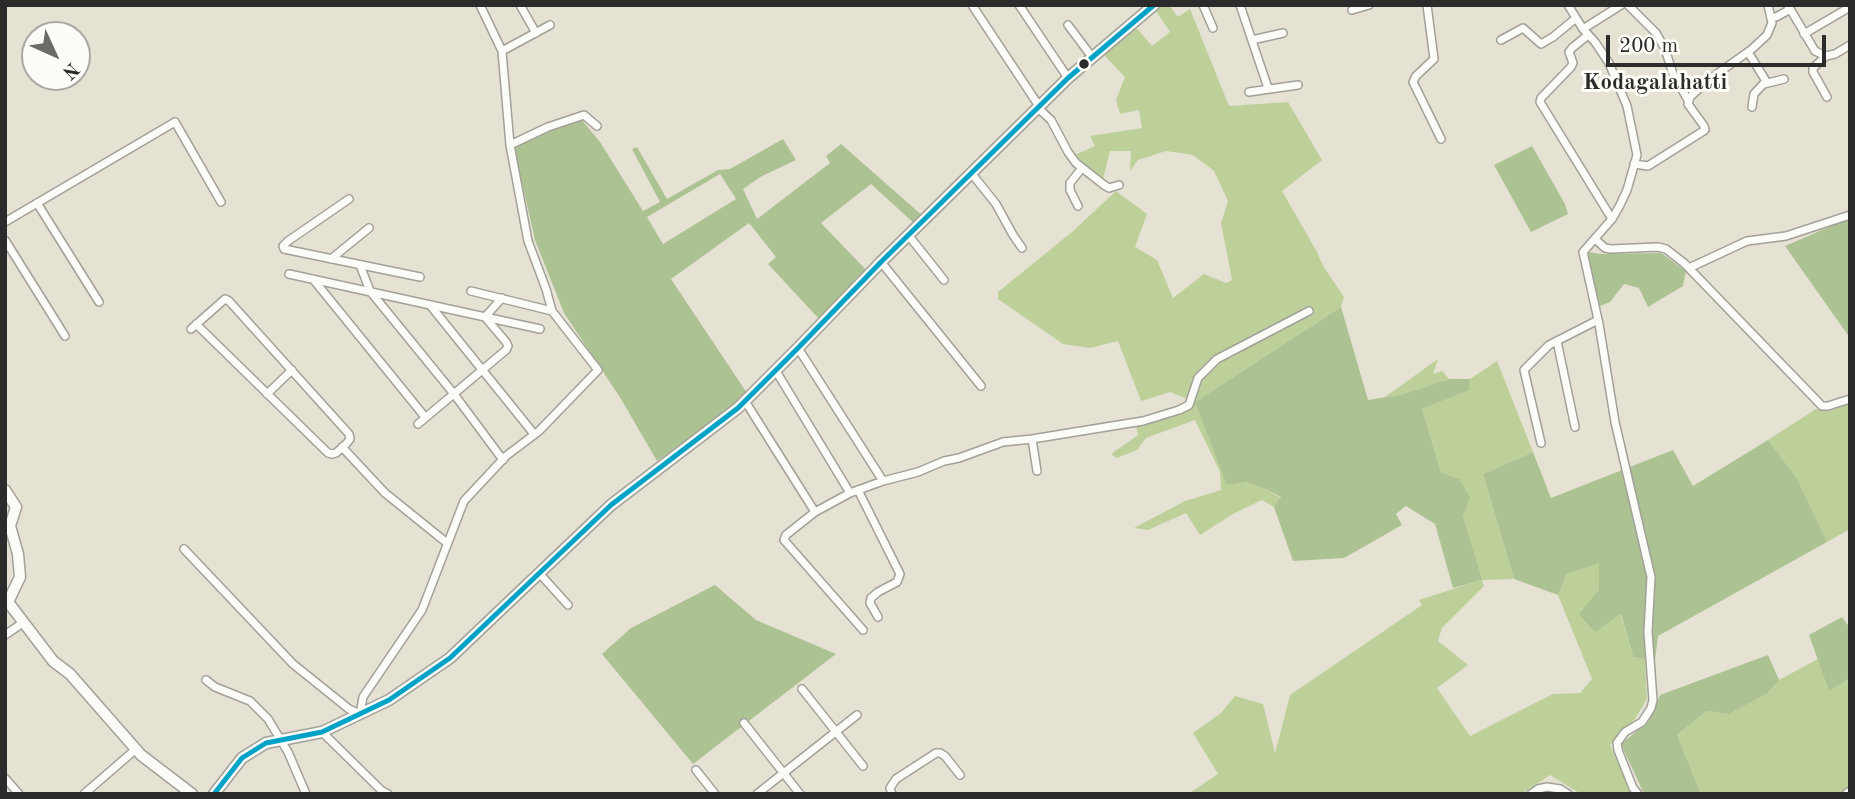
<!DOCTYPE html>
<style>
body{margin:0}
#map{position:relative;width:1855px;height:799px;overflow:hidden;background:#e5e2d3;font-family:"Old Standard TT",serif}
canvas{display:block}
.frame{position:absolute;inset:0;border:7px solid #2b2b2b;pointer-events:none}
.north{position:absolute;left:21px;top:21px;width:70px;height:70px;box-sizing:border-box;background:#fdfcf7;border:2px solid #a9a8a5;border-radius:50%;rotate:135deg;font-size:19px;font-weight:700;line-height:28px;text-align:center;color:#2b2b2b}
.north::after{content:'';display:block;margin:auto;width:24px;height:32px;background:#6c6b66;clip-path:polygon(50% 0,100% 100%,50% 72%,0 100%)}
.scale{position:absolute;left:1606px;top:35px;width:220px;height:32px;box-sizing:border-box;border:4px solid #2b2b2b;border-top:0;padding-left:9px;font-size:21px;line-height:24px;white-space:nowrap;color:#2b2b2b;-webkit-text-stroke:5px #fdfcf7;paint-order:stroke}
</style>
<div id="map">
<canvas width="1855" height="799"></canvas>
<div class="frame"></div>
<div class="north">N</div>
<div class="scale">200 m</div>
</div>
<script>
const ctx = document.querySelector('canvas').getContext('2d');
ctx.lineJoin = 'round';
function paint(path, color) {
  ctx.fillStyle = color;
  ctx.fill(path, 'evenodd');
}
function poly(rows) {
  const path = new Path2D();
  for (const r of rows) {
    path.moveTo(r[0], r[1]);
    for (let i = 2; i < r.length; i += 2) path.lineTo(r[i], r[i + 1]);
  }
  return path;
}
function stroke(path, color, width, dash) {
  ctx.strokeStyle = color;
  ctx.lineWidth = width;
  ctx.lineCap = dash ? 'butt' : 'round';
  ctx.setLineDash(dash || []);
  ctx.stroke(path);
}
function write(font, color, halo, rows, align = 'center') {
  ctx.font = font + ' "Old Standard TT",serif';
  ctx.lineWidth = 6;
  ctx.setLineDash([]);
  ctx.textBaseline = 'middle';
  ctx.strokeStyle = halo;
  ctx.fillStyle = color;
  for (const [text, x, y, turn = 0] of rows) {
    ctx.save();
    ctx.translate(x, y);
    ctx.rotate((+turn || 0) * Math.PI / 180);
    ctx.textAlign = isNaN(turn) ? turn : align;
    if (halo) ctx.strokeText(text, 0, 0);
    ctx.fillText(text, 0, 0);
    ctx.restore();
  }
}
const green = poly([
 [1163,5,1169,5,1178,17,1190,9,1229,106,1288,102,1322,160,1282,191,1317,252,1323,266,1344,297,1341,307,1195,402,1246,482,1263,488,1281,498,1274,507,1262,500,1233,514,1200,535,1186,513,1148,530,1134,528,1185,501,1221,490,1220,472,1195,420,1146,438,1137,450,1117,458,1111,454,1138,435,1136,425,1187,408,1195,402,1170,392,1141,401,1118,341,1090,348,1063,344,998,299,998,292,1072,232,1116,191,1147,214,1135,247,1157,260,1173,298,1204,274,1226,283,1232,280,1221,223,1228,201,1214,171,1193,155,1166,151,1138,160,1130,171,1131,151,1110,151,1103,179,1092,171,1075,155,1095,146,1090,136,1142,128,1139,110,1120,114,1116,100,1125,77,1104,55,1135,26,1152,46,1170,32,1156,11],
 [1438,359,1433,374,1442,371,1449,379,1404,394,1385,397],
 [1497,361,1533,452,1483,474,1514,579,1482,580,1484,586,1442,628,1438,641,1468,665,1437,688,1470,736,1553,694,1580,693,1592,679,1558,595,1567,574,1600,562,1599,590,1620,613,1633,657,1645,658,1647,699,1635,719,1610,745,1632,794,1581,794,1550,775,1522,794,1188,794,1218,774,1193,733,1221,713,1235,696,1263,704,1275,753,1290,695,1422,605,1419,600,1481,580,1463,516,1459,479,1441,472,1422,409,1468,390,1470,379],
 [1850,402,1850,529,1827,542,1796,479,1768,440,1816,409,1830,411],
 [1818,659,1829,690,1850,678,1850,790,1841,794,1701,794,1677,735,1707,711,1729,714,1767,694,1779,680]
]);
const forest = poly([
 [581,119,600,142,643,211,660,202,632,149,637,147,667,199,718,170,730,169,783,139,796,160,762,176,743,189,757,219,830,163,826,156,841,144,924,217,916,225,871,184,821,223,868,272,820,320,768,264,776,257,749,223,671,279,747,393,716,419,657,461,621,399,564,313,535,240,514,148,531,139],
 [720,174,736,199,663,244,647,217],
 [1532,146,1565,204,1568,214,1531,232,1494,165],
 [1850,218,1850,338,1785,246],
 [1589,252,1601,254,1661,253,1686,271,1683,286,1648,307,1639,288,1624,284,1610,302,1600,306,1588,265],
 [1341,307,1368,400,1404,394,1449,379,1470,379,1469,390,1422,409,1441,472,1459,479,1470,497,1463,516,1482,580,1453,588,1435,524,1406,506,1396,514,1402,525,1344,558,1293,561,1274,507,1281,497,1263,488,1246,482,1227,485,1195,402],
 [1768,440,1797,479,1827,542,1658,636,1655,660,1633,657,1621,614,1595,632,1579,614,1599,590,1599,563,1567,574,1558,595,1514,579,1483,474,1533,452,1551,498,1673,450,1693,486],
 [715,585,756,620,836,654,693,764,602,654,631,628],
 [1842,617,1850,628,1850,678,1829,691,1809,635],
 [1768,655,1779,680,1767,694,1729,714,1707,711,1677,735,1701,794,1644,794,1621,744,1648,722,1660,695]
]);
const minor = poly([
 [480,5,502,51],
 [520,5,536,33],
 [972,5,1039,106],
 [1019,5,1068,78],
 [1203,5,1213,28],
 [1240,5,1268,88],
 [1427,5,1434,59,1416,76,1413,82,1441,139],
 [1568,5,1583,29,1595,42,1609,63,1627,106,1637,155,1627,190,1620,205,1612,219,1583,252,1599,324,1615,422,1651,577,1648,632,1653,700,1651,708,1642,722,1625,732,1617,743,1618,750,1633,788,1638,794],
 [1628,5,1656,33,1665,49,1673,74,1688,100],
 [1789,7,1815,51,1826,56,1835,54,1850,45],
 [1352,10,1369,5],
 [1772,17,1776,17,1787,11,1789,7,1788,5],
 [550,25,502,51,510,145,548,127,584,115,597,126],
 [1068,25,1092,57],
 [1583,29,1621,5],
 [1804,34,1850,7],
 [1588,35,1572,48,1569,52,1573,63,1571,67,1541,98,1540,102,1612,219],
 [1252,40,1283,33],
 [1501,40,1523,28,1541,44,1553,37,1576,18],
 [1748,52,1766,81,1754,94,1752,107],
 [1826,56,1813,68,1813,72,1827,97],
 [1764,84,1784,79],
 [1249,92,1298,85],
 [1038,108,1051,120,1068,152,1076,163,1104,185,1109,188,1119,185],
 [1634,164,1648,166,1705,130,1704,126,1688,104,1690,97,1707,81,1752,49,1767,35,1772,23,1768,5],
 [972,174,996,204,1013,235,1022,248],
 [349,199,288,241,283,246,284,249,420,277],
 [37,203,99,302],
 [1078,206,1070,190,1070,183,1082,168],
 [5,222,175,122,221,202],
 [909,236,944,280],
 [1595,239,1605,248,1611,249,1658,247,1666,249,1684,263,1822,406,1828,406,1850,399],
 [5,240,65,336],
 [331,259,369,228],
 [881,262,981,386],
 [360,265,370,291,454,394,503,460],
 [1689,268,1747,241,1786,236,1850,215],
 [289,274,540,329],
 [313,279,425,417],
 [471,291,552,311],
 [430,305,534,434],
 [485,317,502,298],
 [191,329,225,299,229,301,349,434,350,439,347,443,336,453,332,454,328,453,196,324],
 [1557,341,1575,427],
 [798,348,883,481],
 [776,371,850,493],
 [267,394,292,370],
 [745,401,815,512],
 [418,424,506,350,508,346,506,342,485,317],
 [1032,439,1037,471],
 [1541,443,1524,370,1549,345,1598,320],
 [342,447,385,493,447,543],
 [858,490,900,574,897,582,878,592,871,598,870,603,878,617],
 [184,549,293,664,349,709,360,714,363,697,422,610,464,501,506,456,539,431,598,370,552,311,546,289,528,241,510,145],
 [540,574,568,605],
 [863,630,784,540,786,535,815,512,850,493,883,481,918,472,944,461,959,458,1003,442,1032,439,1143,421,1179,410,1189,405,1198,378,1217,359,1309,311],
 [5,635,24,622],
 [206,680,215,687,250,701,268,719,288,752,306,794],
 [802,689,863,766],
 [744,723,800,794],
 [322,732,382,791,388,794],
 [696,770,715,794],
 [5,778,19,794],
 [84,794,136,749],
 [757,794,857,715],
 [892,794,890,788,896,779,936,753,940,753,945,756,960,775],
 [1531,794,1538,789,1547,787,1560,789,1568,794]
]);
const tertiary = poly([
 [5,490,16,507,10,526,18,554,20,577,8,602,53,661,70,674,141,755,192,794],
 [214,794,242,758,266,743,322,732,389,700,450,658,611,505,738,408,798,348,881,262,1068,78,1154,5],
 [1848,794,1850,793]
]);
const bus1 = poly([
 [214,794,242,758,266,743,322,732,389,700,450,658,611,505,738,408,798,348,881,262,1068,78,1154,5]
]);
const markers = [
 [1084,64,6,"#2b2b2b"]
];
const quarterNames = [
 ["Kodagalahatti",1655,83]
];
paint(green, '#bed09a');
paint(forest, '#adc293');
stroke(minor, '#a2a098', 10);
stroke(tertiary, '#a2a098', 13);
stroke(minor, '#fbfbf8', 7);
stroke(tertiary, '#fbfbf8', 10);
stroke(bus1, '#02a3c6', 5);
for (const [x, y, r, color] of markers) {
  const dot = new Path2D();
  dot.arc(x, y, r, 0, 2 * Math.PI);
  ctx.fillStyle = color;
  ctx.fill(dot);
  stroke(dot, '#fdfcf7', 2.5);
}
write('bold 23px', '#2b2b2b', '#fdfcf7', quarterNames);
</script>
